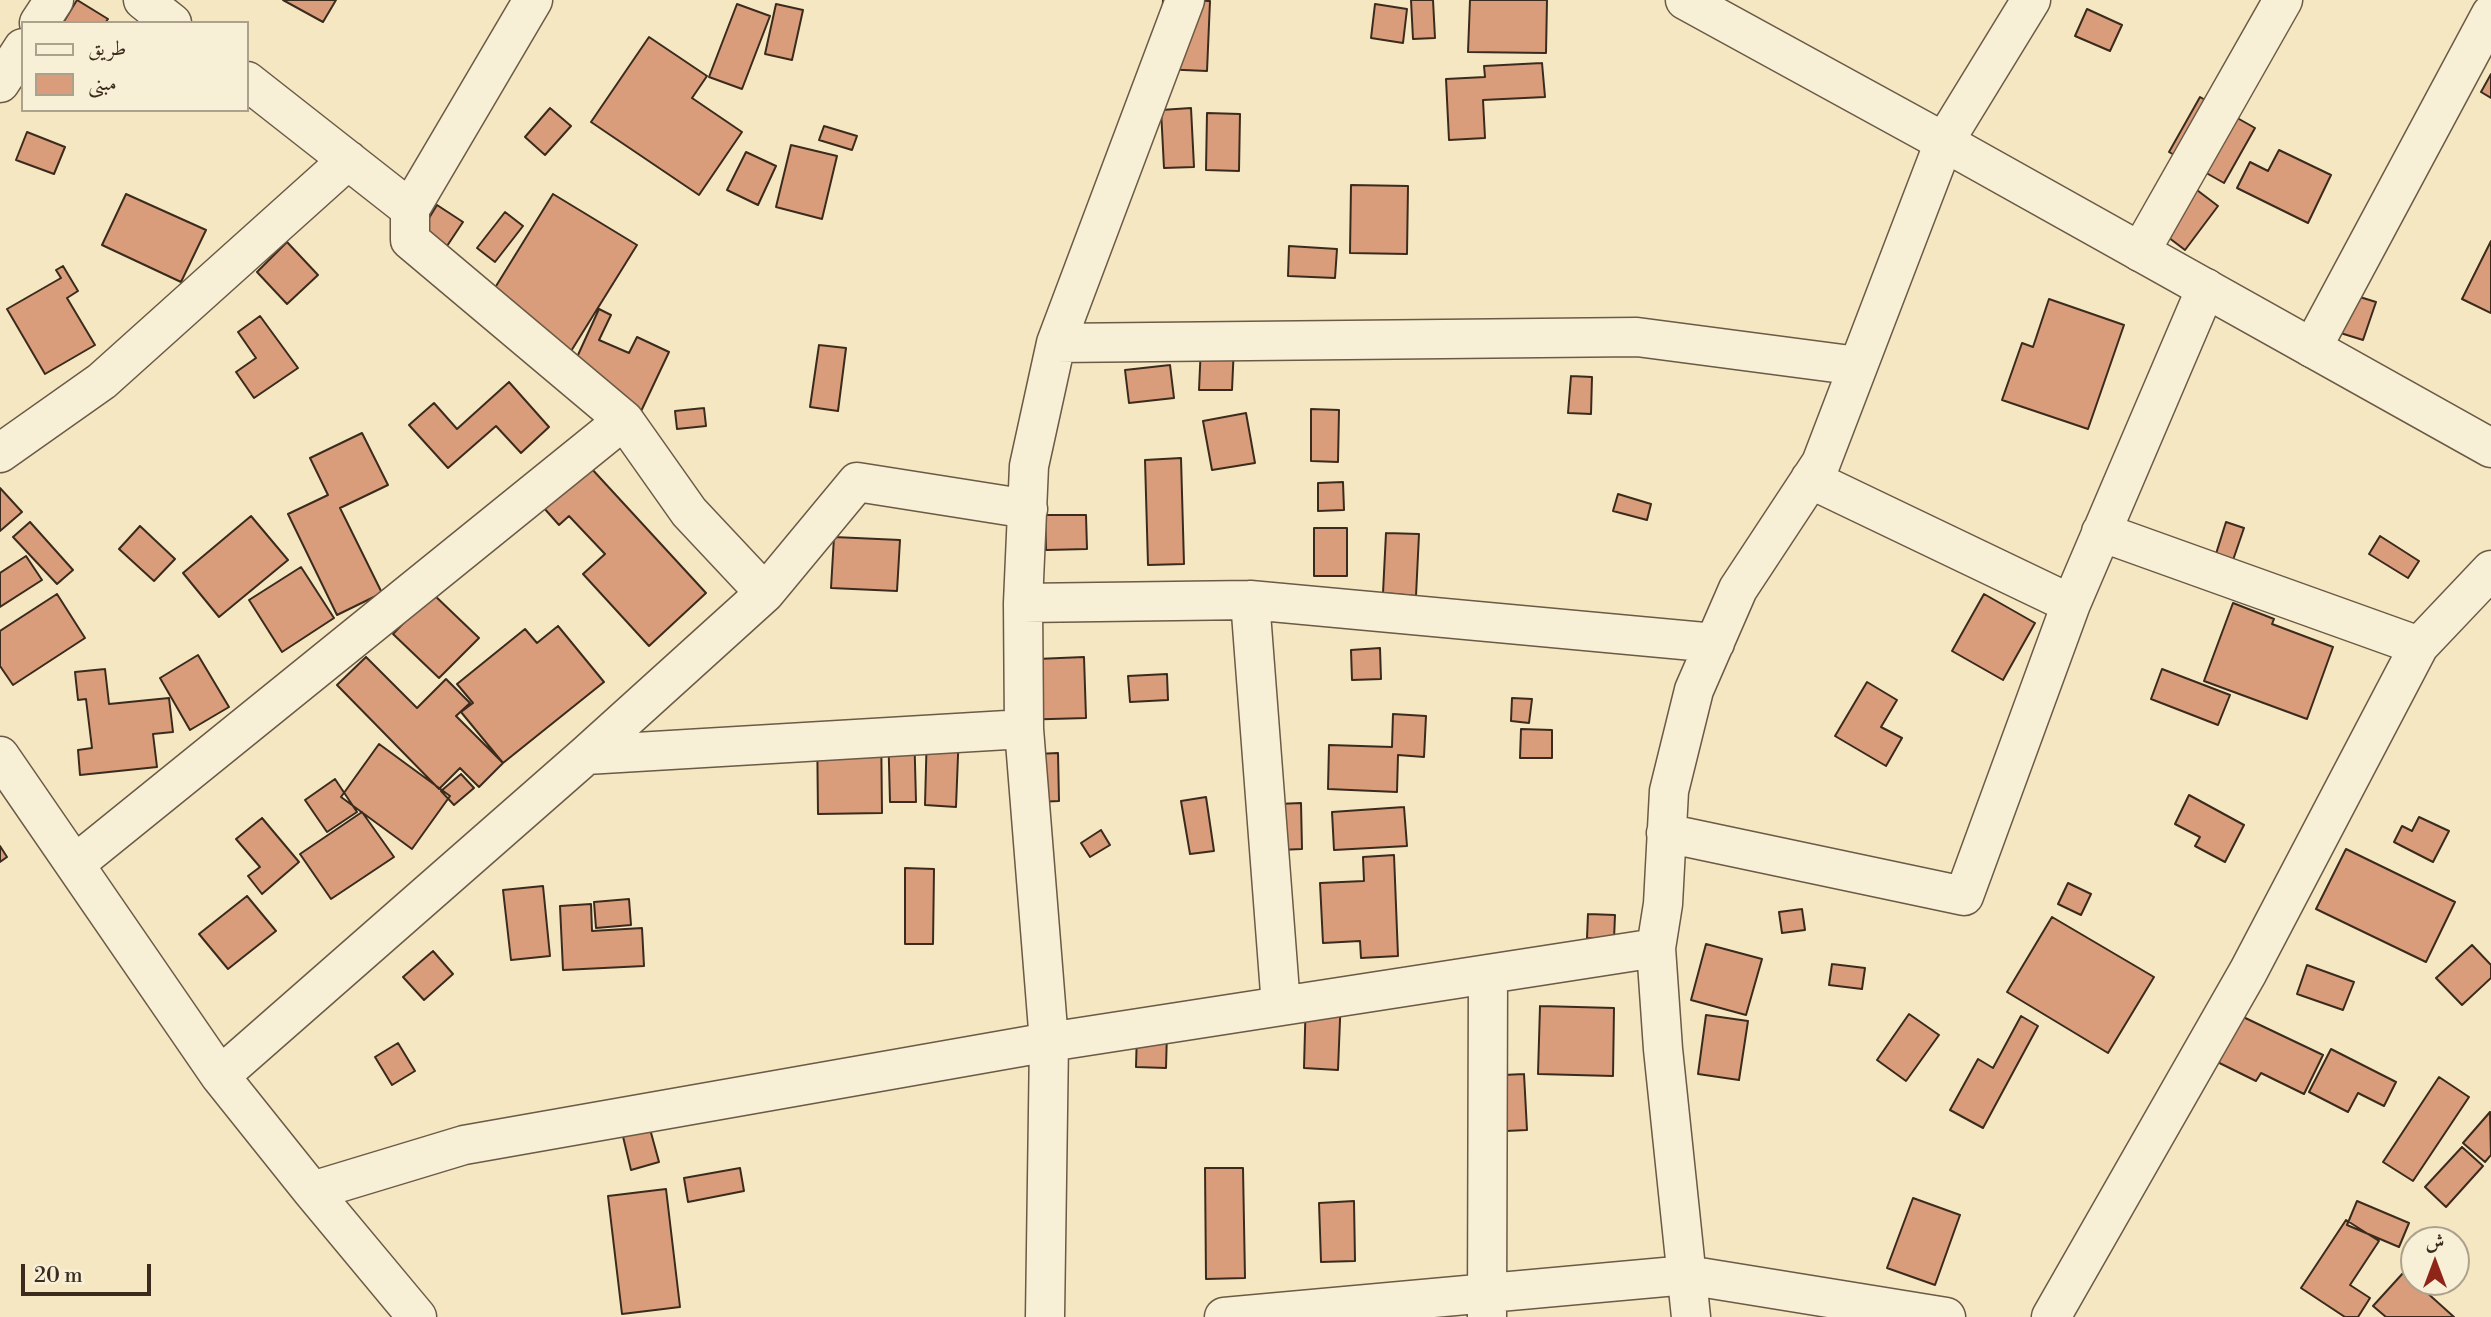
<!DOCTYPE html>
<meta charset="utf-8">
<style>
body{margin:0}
#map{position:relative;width:2491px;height:1317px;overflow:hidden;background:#f5e7c2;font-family:"Libre Bodoni",Amiri,serif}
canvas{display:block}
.legend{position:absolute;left:21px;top:21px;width:228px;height:91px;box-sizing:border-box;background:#f8efd7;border:2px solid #aca18d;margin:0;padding:9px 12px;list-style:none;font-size:21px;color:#3b2b1d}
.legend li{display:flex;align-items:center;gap:14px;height:35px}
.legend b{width:35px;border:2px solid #aca18d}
.north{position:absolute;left:2400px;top:1226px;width:70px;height:70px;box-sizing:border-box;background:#f8efd7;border:2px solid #aca18d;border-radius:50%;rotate:0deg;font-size:19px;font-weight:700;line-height:28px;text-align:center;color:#3b2b1d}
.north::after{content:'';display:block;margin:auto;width:24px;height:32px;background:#8f2418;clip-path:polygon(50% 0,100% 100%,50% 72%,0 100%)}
.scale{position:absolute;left:21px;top:1264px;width:130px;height:32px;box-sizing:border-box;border:4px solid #3b2b1d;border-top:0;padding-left:9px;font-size:21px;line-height:24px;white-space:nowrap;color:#3b2b1d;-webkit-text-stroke:5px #f8efd7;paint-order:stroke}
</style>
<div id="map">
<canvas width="2491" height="1317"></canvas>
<ul class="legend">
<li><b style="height:9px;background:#f8efd7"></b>طريق</li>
<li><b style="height:19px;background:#da9d7c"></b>مبنى</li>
</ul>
<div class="north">ش</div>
<div class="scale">20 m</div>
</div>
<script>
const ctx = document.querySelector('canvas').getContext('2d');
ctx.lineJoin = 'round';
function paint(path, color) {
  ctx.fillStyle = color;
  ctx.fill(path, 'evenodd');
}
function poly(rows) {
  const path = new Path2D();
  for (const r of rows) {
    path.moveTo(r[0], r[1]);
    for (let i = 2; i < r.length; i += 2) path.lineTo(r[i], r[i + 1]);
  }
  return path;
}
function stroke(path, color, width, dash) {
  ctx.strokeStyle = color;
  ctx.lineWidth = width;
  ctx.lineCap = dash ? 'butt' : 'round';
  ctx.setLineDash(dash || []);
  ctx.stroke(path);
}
const building = poly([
 [77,0,108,19,105,23,63,23,77,0],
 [283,0,336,0,323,22,283,0],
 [1163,0,1210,1,1207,71,1160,69,1163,0],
 [1411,0,1433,0,1435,38,1413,39,1411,0],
 [1470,0,1547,0,1546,53,1468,52,1470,0],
 [737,4,770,16,742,89,709,77,737,4],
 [776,4,803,10,792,60,765,54,776,4],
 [1375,4,1407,9,1403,43,1371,38,1375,4],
 [2087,9,2122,25,2110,51,2075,36,2087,9],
 [649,37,707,76,692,98,742,132,699,195,591,122,649,37],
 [1542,63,1545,97,1483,100,1485,138,1449,140,1446,79,1485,77,1484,66,1542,63],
 [2491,74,2491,98,2481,92,2491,74],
 [2200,97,2255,128,2224,183,2169,152,2200,97],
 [550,108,571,126,545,155,525,137,550,108],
 [1191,108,1194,167,1164,168,1161,110,1191,108],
 [1207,113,1240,114,1239,171,1206,170,1207,113],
 [824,126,857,136,852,150,819,140,824,126],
 [27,132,65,147,54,174,16,160,27,132],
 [791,145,837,156,822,219,776,207,791,145],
 [2279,150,2331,175,2308,223,2237,188,2250,162,2268,171,2279,150],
 [746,152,776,166,758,205,727,190,746,152],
 [2189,184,2218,206,2185,250,2156,228,2189,184],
 [1351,185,1408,186,1407,254,1350,253,1351,185],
 [126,194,206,230,181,282,102,245,126,194],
 [553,194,637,245,563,364,480,312,553,194],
 [437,205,463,222,443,252,418,236,437,205],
 [505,212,523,226,495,262,477,248,505,212],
 [2491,241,2491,313,2462,299,2491,241],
 [287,242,318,275,287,304,257,272,287,242],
 [1289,246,1337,249,1335,278,1288,276,1289,246],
 [63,266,78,291,67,298,95,345,45,374,7,309,61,278,56,270,63,266],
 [2347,293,2376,302,2363,340,2334,331,2347,293],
 [2049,299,2124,325,2088,429,2002,400,2022,343,2033,347,2049,299],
 [599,309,611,315,599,340,629,353,637,337,669,352,635,424,562,390,599,309],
 [260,316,298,368,254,398,236,372,256,358,238,332,260,316],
 [819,345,846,348,838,411,810,407,819,345],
 [1201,345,1234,346,1232,390,1199,390,1201,345],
 [1170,365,1174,398,1129,403,1125,370,1170,365],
 [1571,376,1592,377,1591,414,1568,413,1571,376],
 [509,382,549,427,521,453,496,426,448,468,409,425,434,403,457,429,509,382],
 [704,408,706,426,677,429,675,411,704,408],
 [1311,409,1339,410,1338,462,1311,461,1311,409],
 [1246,413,1255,463,1212,470,1203,421,1246,413],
 [362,433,388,485,340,508,382,593,337,615,288,514,328,495,310,458,362,433],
 [579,455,706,593,649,646,583,574,605,554,569,516,559,525,528,490,579,455],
 [1181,458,1184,564,1148,565,1145,460,1181,458],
 [1343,482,1344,510,1318,511,1318,483,1343,482],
 [0,488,22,512,0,531,0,488],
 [1618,494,1651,504,1647,520,1613,511,1618,494],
 [1045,515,1086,515,1087,549,1046,550,1045,515],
 [251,516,288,560,219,617,183,573,251,516],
 [30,522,73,570,57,584,13,537,30,522],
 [2226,522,2244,528,2232,563,2215,557,2226,522],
 [140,526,175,559,154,581,119,549,140,526],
 [1314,528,1347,528,1347,576,1314,576,1314,528],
 [1386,533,1419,534,1416,596,1383,593,1386,533],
 [2380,536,2419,561,2408,578,2369,554,2380,536],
 [834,537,900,540,897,591,831,588,834,537],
 [26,556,42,580,0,607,0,573,26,556],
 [301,567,334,618,282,652,249,600,301,567],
 [432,593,479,638,439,678,393,634,432,593],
 [57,594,85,638,13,685,0,666,0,631,57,594],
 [1984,594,2035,623,2003,680,1952,651,1984,594],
 [2233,603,2274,619,2272,624,2333,647,2307,719,2204,681,2233,603],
 [558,626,604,682,503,763,461,712,473,703,457,684,525,629,537,643,558,626],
 [1380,648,1381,679,1352,680,1351,650,1380,648],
 [198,655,229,707,190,730,160,678,198,655],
 [366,657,417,708,446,679,470,703,456,716,503,763,479,787,460,768,439,789,337,685,366,657],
 [1084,657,1086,718,1016,720,1013,660,1084,657],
 [105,669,109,704,169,698,173,732,153,734,157,767,80,775,78,750,92,748,86,699,78,700,75,672,105,669],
 [2162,669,2230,695,2218,725,2151,699,2162,669],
 [1167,674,1168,700,1130,702,1128,676,1167,674],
 [1867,682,1897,700,1881,727,1902,738,1886,766,1835,736,1867,682],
 [1512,698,1532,699,1529,723,1511,721,1512,698],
 [1393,714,1426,716,1424,757,1398,755,1397,792,1328,789,1329,745,1392,747,1393,714],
 [881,721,882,813,818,814,817,723,881,721],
 [914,725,916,802,890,802,888,726,914,725],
 [927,729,959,730,956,807,925,805,927,729],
 [1521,729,1552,730,1552,758,1520,758,1521,729],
 [379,744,450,796,412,849,341,797,379,744],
 [1058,753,1059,801,1017,803,1015,755,1058,753],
 [461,774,474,788,454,805,441,791,461,774],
 [335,779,357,812,327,832,305,800,335,779],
 [2189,795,2244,825,2225,862,2195,846,2200,837,2175,824,2189,795],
 [1206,797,1214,851,1190,854,1181,801,1206,797],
 [1301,803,1302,849,1256,851,1255,805,1301,803],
 [1404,807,1407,846,1334,850,1332,812,1404,807],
 [362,812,394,857,331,899,300,854,362,812],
 [2419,817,2449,831,2433,862,2394,842,2402,826,2412,831,2419,817],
 [262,818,299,862,262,894,248,876,260,867,236,839,262,818],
 [1101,830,1110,845,1090,857,1081,843,1101,830],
 [0,846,7,857,0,862,0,846],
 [2346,849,2455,902,2426,962,2316,909,2346,849],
 [1394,855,1398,956,1361,958,1360,941,1323,943,1320,883,1364,881,1363,857,1394,855],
 [905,868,934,869,933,944,905,944,905,868],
 [2068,883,2091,894,2081,915,2058,904,2068,883],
 [543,886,550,956,511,960,503,890,543,886],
 [247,896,276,931,228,969,199,934,247,896],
 [629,899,631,925,596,928,594,902,629,899],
 [591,904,592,931,642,928,644,966,563,970,560,906,591,904],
 [1802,909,1805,930,1782,933,1779,912,1802,909],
 [1588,914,1615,915,1614,939,1587,938,1588,914],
 [2052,917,2154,977,2108,1053,2007,992,2052,917],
 [1706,944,1762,959,1746,1015,1691,1000,1706,944],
 [2472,945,2491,965,2491,978,2462,1005,2436,978,2472,945],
 [433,951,453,974,424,1000,403,977,433,951],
 [1832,964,1865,968,1862,989,1829,985,1832,964],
 [2307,965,2354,982,2343,1010,2297,994,2307,965],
 [1306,994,1341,995,1338,1070,1304,1068,1306,994],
 [2218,1005,2323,1055,2304,1094,2261,1073,2256,1081,2195,1051,2218,1005],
 [1540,1006,1614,1008,1613,1076,1538,1074,1540,1006],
 [1909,1014,1939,1035,1906,1081,1877,1060,1909,1014],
 [1706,1015,1748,1021,1739,1080,1698,1074,1706,1015],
 [2021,1016,2038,1026,1983,1128,1950,1110,1978,1059,1993,1068,2021,1016],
 [1137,1031,1167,1032,1166,1068,1136,1067,1137,1031],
 [398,1043,415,1071,392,1085,375,1057,398,1043],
 [2331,1049,2396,1082,2384,1106,2358,1093,2348,1112,2309,1092,2331,1049],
 [1524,1074,1527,1130,1485,1132,1483,1076,1524,1074],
 [2439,1077,2469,1097,2413,1181,2383,1162,2439,1077],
 [2490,1112,2491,1155,2485,1162,2463,1143,2490,1112],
 [647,1118,659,1162,631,1170,620,1124,647,1118],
 [2462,1147,2483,1166,2446,1207,2425,1187,2462,1147],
 [740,1168,744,1191,688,1202,684,1178,740,1168],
 [1205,1168,1243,1168,1245,1278,1206,1279,1205,1168],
 [666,1189,680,1307,622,1314,608,1196,666,1189],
 [1913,1198,1960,1215,1935,1285,1887,1268,1913,1198],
 [1354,1201,1355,1261,1321,1262,1319,1203,1354,1201],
 [2357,1201,2409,1223,2399,1247,2347,1225,2357,1201],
 [2346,1220,2379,1241,2350,1285,2370,1298,2358,1317,2345,1317,2301,1288,2346,1220],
 [2414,1261,2414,1282,2431,1282,2424,1290,2454,1317,2386,1317,2373,1306,2414,1261]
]);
const minor = poly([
 [143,0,172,23],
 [39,23,54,0],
 [247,81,410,209,410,240,624,420,689,512,765,593],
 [0,83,23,48],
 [410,209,533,0],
 [2140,252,2283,0],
 [1056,343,1637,337,1858,366],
 [2312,348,2491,14],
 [0,453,102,381,348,160],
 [1810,479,2071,604],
 [2101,532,2419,646],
 [1250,600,1281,1006],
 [1023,603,1250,600,1715,643],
 [586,755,1024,729],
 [0,756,220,1076,312,1191,417,1317],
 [1666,833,1964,896,2071,604,2206,288],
 [75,864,624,420],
 [220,1076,586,755,765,593,857,482,1028,509],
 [312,1191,464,1145,1049,1042,1656,948],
 [1045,1317,1049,1042,1024,729,1023,603,1029,466,1056,343,1185,0],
 [1224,1317,1687,1275,1946,1317],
 [1487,1317,1488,974],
 [1691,1317,1663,1049,1656,948,1663,904,1669,791,1694,690,1738,589,1821,463,1944,142,2031,0],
 [2051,1317,2248,972,2419,646,2491,570]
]);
const tertiary = poly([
 [1685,0,1944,142,2491,448]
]);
paint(building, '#da9d7c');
stroke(building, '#3b2b1d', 2);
stroke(minor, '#6a5a46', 41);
stroke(tertiary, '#6a5a46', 41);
stroke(minor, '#f8efd7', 38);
stroke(tertiary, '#f8efd7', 38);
</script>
